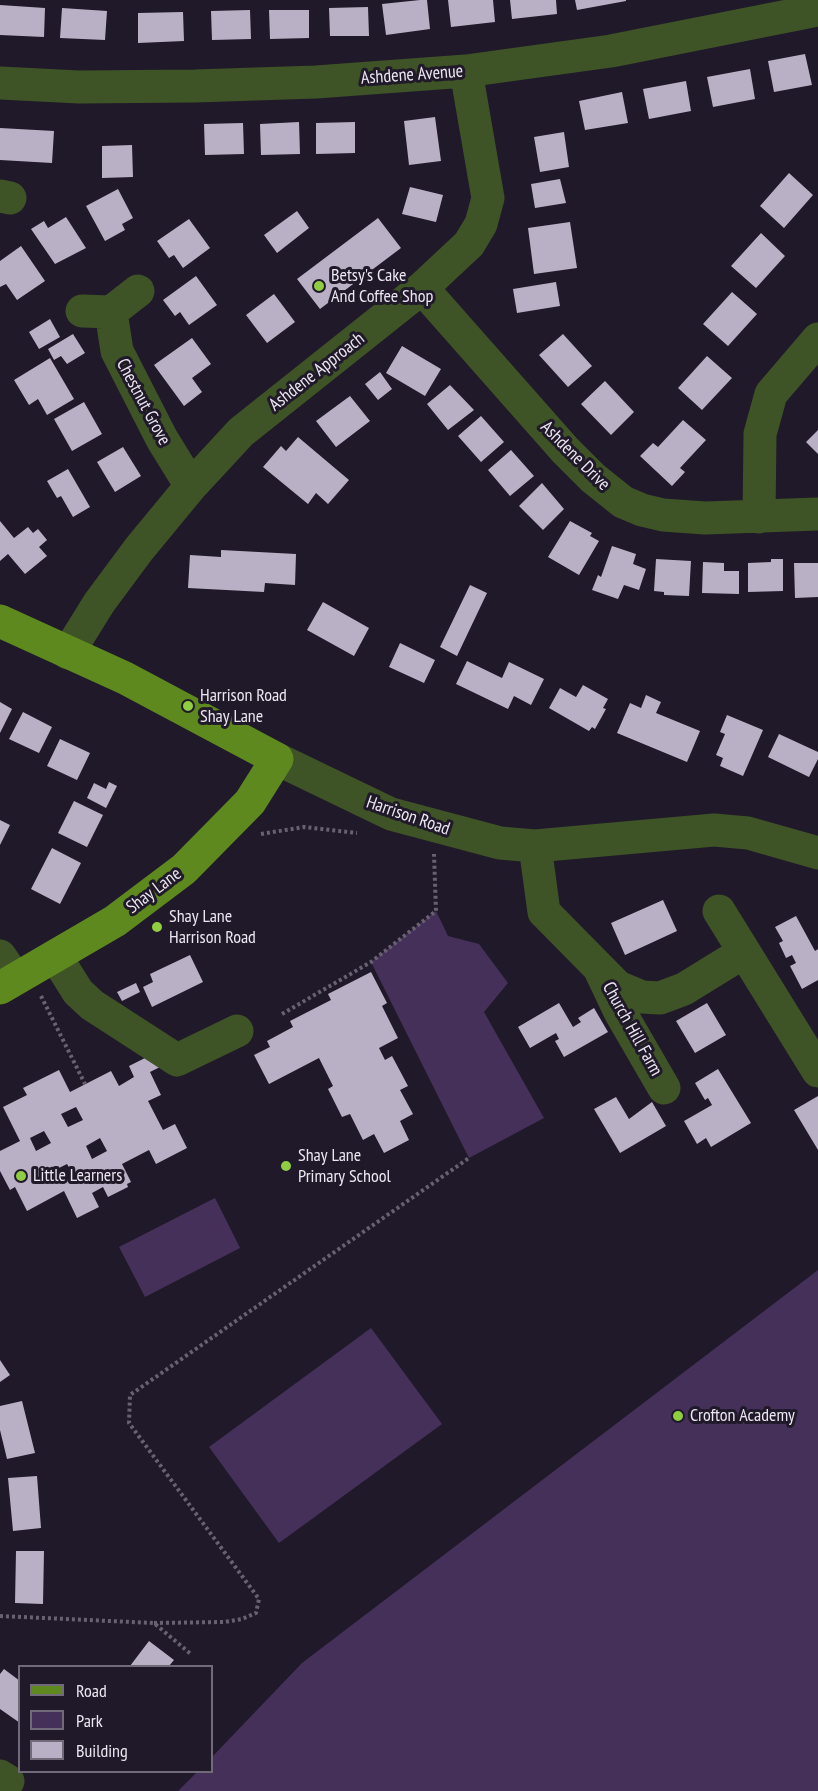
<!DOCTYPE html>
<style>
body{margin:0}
#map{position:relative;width:818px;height:1791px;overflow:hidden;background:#201929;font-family:"PT Sans Narrow",sans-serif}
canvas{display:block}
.legend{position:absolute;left:18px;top:1665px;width:195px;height:108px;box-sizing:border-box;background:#201929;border:2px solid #716b79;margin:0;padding:8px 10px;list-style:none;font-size:18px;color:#ebe6f1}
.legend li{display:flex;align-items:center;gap:12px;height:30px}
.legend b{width:30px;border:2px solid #716b79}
</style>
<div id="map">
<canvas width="818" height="1791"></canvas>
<ul class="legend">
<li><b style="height:8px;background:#5d891f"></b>Road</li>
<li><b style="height:16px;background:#45305a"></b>Park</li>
<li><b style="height:16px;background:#bab0c6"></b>Building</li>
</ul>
</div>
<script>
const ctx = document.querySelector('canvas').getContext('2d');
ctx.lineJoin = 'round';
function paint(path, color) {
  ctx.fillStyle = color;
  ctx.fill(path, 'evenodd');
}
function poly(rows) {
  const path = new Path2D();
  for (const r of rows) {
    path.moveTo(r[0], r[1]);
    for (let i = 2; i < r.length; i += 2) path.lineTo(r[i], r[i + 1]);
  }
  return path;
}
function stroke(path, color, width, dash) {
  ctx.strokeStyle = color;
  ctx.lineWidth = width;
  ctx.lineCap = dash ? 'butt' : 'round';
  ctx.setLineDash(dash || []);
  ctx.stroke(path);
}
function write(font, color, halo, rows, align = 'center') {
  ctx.font = font + ' "PT Sans Narrow",sans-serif';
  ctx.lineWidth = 6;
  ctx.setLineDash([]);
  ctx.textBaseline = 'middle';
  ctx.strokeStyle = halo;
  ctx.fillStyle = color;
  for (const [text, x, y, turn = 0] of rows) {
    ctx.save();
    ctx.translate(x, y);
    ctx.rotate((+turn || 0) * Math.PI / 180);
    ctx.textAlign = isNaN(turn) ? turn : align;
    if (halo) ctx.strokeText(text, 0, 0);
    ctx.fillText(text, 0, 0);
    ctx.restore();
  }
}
const green = poly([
 [436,911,448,936,479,944,508,983,484,1012,544,1118,469,1158,371,962],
 [215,1198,240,1248,145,1297,119,1247],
 [818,1270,818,1791,178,1791,197,1772,212,1772,212,1757,302,1663],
 [371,1328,442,1424,279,1543,209,1447]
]);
const building = poly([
 [420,0,427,0,430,29,386,35,382,4],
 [448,0,493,0,495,22,451,27],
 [510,0,556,0,557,14,512,19],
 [575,0,626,0,626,1,577,10],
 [0,5,45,8,44,37,0,35],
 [368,7,369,36,330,36,329,8],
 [62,8,107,11,105,40,60,38],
 [250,10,251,39,212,40,211,11],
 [269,10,309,10,309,38,270,39],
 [183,12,184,41,138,43,138,13],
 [805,54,812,85,774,92,768,61],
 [750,69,755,99,713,107,707,77],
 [686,81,691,111,649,119,643,89],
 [622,92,628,123,585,130,579,101],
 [435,117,441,161,409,165,404,121],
 [299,122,300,154,261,155,260,124],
 [355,122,355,153,316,154,316,123],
 [243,123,244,154,205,155,204,124],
 [0,128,54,131,52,163,0,160],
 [564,132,569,167,540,172,534,137],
 [132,145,133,177,102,178,102,146],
 [789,173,813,195,784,228,760,206],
 [560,179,566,203,535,208,531,184],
 [410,187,443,195,436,222,402,214],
 [118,189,133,218,122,224,125,230,105,241,86,206],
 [297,211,309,228,277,253,264,235],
 [66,217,86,248,55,264,31,229,44,221,48,228],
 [378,218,401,248,320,309,297,279],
 [189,219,210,248,183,268,174,255,169,258,157,241],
 [570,222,577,268,534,274,528,228],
 [761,233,785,256,756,288,731,266],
 [21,246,45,281,17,300,6,284,0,287,0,261],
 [196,276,217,305,189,325,180,312,175,316,163,300],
 [556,282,560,306,517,313,513,289],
 [732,292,757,314,728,346,703,324],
 [274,294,295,322,267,343,246,315],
 [50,319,60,337,39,349,29,332],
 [73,334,85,353,67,364,61,356,54,360,48,349],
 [563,334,592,366,568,387,539,355],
 [192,338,211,364,192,378,202,392,184,406,154,365],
 [402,346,441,369,425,396,386,373],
 [707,356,732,378,702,410,678,388],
 [50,358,74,399,47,415,38,399,29,405,14,380],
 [380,372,392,389,378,400,365,384],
 [605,381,634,412,611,435,581,404],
 [450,385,474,410,448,430,427,404],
 [350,396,370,421,336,447,316,421],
 [84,402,102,434,72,451,54,419],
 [481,416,504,442,481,462,458,436],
 [683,420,706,440,680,468,685,472,672,486,640,456,653,443,658,447],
 [818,430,818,454,806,442],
 [298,437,349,480,328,504,316,493,308,504,263,467,281,446,286,451],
 [123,447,141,476,115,492,97,462],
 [511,450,534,476,510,496,488,470],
 [68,469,90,507,73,517,61,496,57,498,47,481],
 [542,483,564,509,543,530,519,506],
 [0,521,14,538,28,527,33,533,38,529,47,540,39,547,47,556,25,574,8,554,0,561],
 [570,521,592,533,590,536,599,541,579,575,548,557],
 [612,546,636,554,633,564,646,569,639,590,624,585,618,599,592,590,598,575,601,577],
 [221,550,296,554,295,585,265,583,264,592,188,588,190,555,221,557],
 [656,559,691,561,689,596,664,595,664,592,654,591],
 [771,559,783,559,783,591,748,592,748,563,771,562],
 [703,562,724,563,724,571,739,571,739,594,702,593],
 [794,563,818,563,818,597,795,598],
 [470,585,487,593,457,656,440,647],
 [323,602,369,628,354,656,307,630],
 [400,643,435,660,424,683,389,667],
 [467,661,502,678,509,662,544,679,531,705,514,696,508,709,456,684],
 [583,685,608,699,603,708,606,709,595,729,592,727,589,731,549,708,560,688,576,697],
 [646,695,661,702,656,713,700,731,687,762,617,733,630,703,641,708],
 [0,702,12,709,0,733],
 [23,712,52,727,39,753,9,739],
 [727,715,763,730,743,776,720,766,723,758,716,755,725,734,720,732],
 [779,734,818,752,818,759,809,777,768,757],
 [60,739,90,753,77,780,47,766],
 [109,782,117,786,106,808,87,798,94,783,106,789],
 [74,801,103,815,87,847,58,833],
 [0,820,10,825,0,845],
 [52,848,81,863,60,904,31,889],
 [663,900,677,931,625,955,611,923],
 [796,916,815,951,818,949,818,980,802,989,790,966,796,963,792,955,786,958,779,943,783,941,775,927],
 [190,955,203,982,152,1007,143,987,153,982,150,974],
 [371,972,387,1003,382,1006,398,1038,379,1048,385,1060,392,1056,408,1086,400,1090,413,1114,400,1121,409,1140,384,1153,374,1134,363,1140,350,1114,342,1117,328,1089,333,1086,319,1058,269,1084,254,1055,270,1047,267,1041,293,1027,290,1021,331,1000,328,994],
 [136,983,140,992,122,1001,117,992],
 [559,1003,573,1027,581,1022,578,1018,594,1008,608,1032,564,1057,555,1041,559,1039,556,1033,530,1048,518,1027],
 [707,1003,726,1035,695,1053,676,1021],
 [153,1054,160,1067,150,1072,161,1095,148,1101,163,1130,175,1124,187,1148,156,1164,149,1150,122,1164,131,1182,127,1184,128,1187,108,1197,103,1187,92,1193,99,1207,77,1218,64,1191,27,1211,15,1187,10,1190,0,1171,0,1151,20,1141,3,1107,27,1095,23,1088,59,1070,70,1092,111,1071,119,1086,134,1077,129,1066],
 [76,1107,83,1120,68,1127,61,1114],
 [44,1131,51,1143,36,1151,30,1138],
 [100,1138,107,1151,92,1159,86,1146],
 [67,1164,74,1176,60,1184,53,1171],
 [718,1069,751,1123,711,1147,706,1138,697,1144,684,1121,712,1105,708,1098,705,1100,695,1083],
 [818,1096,818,1150,794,1110],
 [616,1097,629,1119,652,1102,666,1126,620,1153,594,1109],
 [0,1360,10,1375,0,1382],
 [22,1401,35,1453,7,1459,0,1430,0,1406],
 [37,1476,41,1528,13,1531,8,1478],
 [16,1551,44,1551,43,1604,15,1603],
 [149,1641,174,1660,169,1666,130,1666],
 [4,1669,20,1681,20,1723,0,1709,0,1674]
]);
const path = poly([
 [261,834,304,827,357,833],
 [41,996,85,1084],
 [282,1014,371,962,436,911,434,854],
 [0,1616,154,1623,192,1655],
 [154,1623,224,1622,242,1619,256,1613,259,1599,129,1423,130,1395,469,1158]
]);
const minor = poly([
 [0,83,79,87,195,86,316,82,466,71,611,51,818,10],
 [0,196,10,198],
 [422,288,565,450,593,478,623,502,642,510,663,515,705,518,818,514],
 [138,291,111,312,117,351,162,439,191,486],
 [82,311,111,312],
 [759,517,760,434,771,394,818,339],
 [68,653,99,603,139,549,191,486,241,432,422,288,469,244,481,224,488,198,466,71],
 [277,759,391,814,500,843,535,846,714,830,748,833,818,853],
 [535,846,544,912,618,987,642,997,660,998,684,989,744,952],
 [719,911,818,1071],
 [0,956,15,978],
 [56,957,78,992,92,1005,177,1060,237,1031],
 [601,972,620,1012,664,1088],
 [0,1776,8,1781]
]);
const major = poly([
 [0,621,125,678,277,759,250,802,184,869,115,921,0,988]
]);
const markers = [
 [319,286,6,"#90cd41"],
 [188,706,6,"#90cd41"],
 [157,927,6,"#90cd41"],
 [286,1166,6,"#90cd41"],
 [21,1176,6,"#90cd41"],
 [678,1416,6,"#90cd41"]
];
const streetNames = [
 ["Ashdene Avenue",412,75,-4],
 ["Ashdene Approach",317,372,-38],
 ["Chestnut Grove",143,402,62],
 ["Ashdene Drive",575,456,45],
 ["Harrison Road",408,816,19],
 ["Shay Lane",154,891,-37],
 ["Church Hill Farm",632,1029,61]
];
const poiNames = [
 ["Betsy's Cake",331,276],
 ["And Coffee Shop",331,297],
 ["Harrison Road",200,696],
 ["Shay Lane",200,717],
 ["Shay Lane",169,917],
 ["Harrison Road",169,938],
 ["Shay Lane",298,1156],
 ["Primary School",298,1177],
 ["Little Learners",33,1176],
 ["Crofton Academy",690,1416]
];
paint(green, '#45305a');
paint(building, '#bab0c6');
stroke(path, '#686270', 4, [3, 3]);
stroke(minor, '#3e5326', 33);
stroke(major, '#5d891f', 33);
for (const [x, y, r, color] of markers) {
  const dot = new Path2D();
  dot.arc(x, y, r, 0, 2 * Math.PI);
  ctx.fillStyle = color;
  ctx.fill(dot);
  stroke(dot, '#201929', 2);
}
write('18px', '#ebe6f1', '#201929', streetNames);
write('18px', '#ebe6f1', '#201929', poiNames, 'left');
</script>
